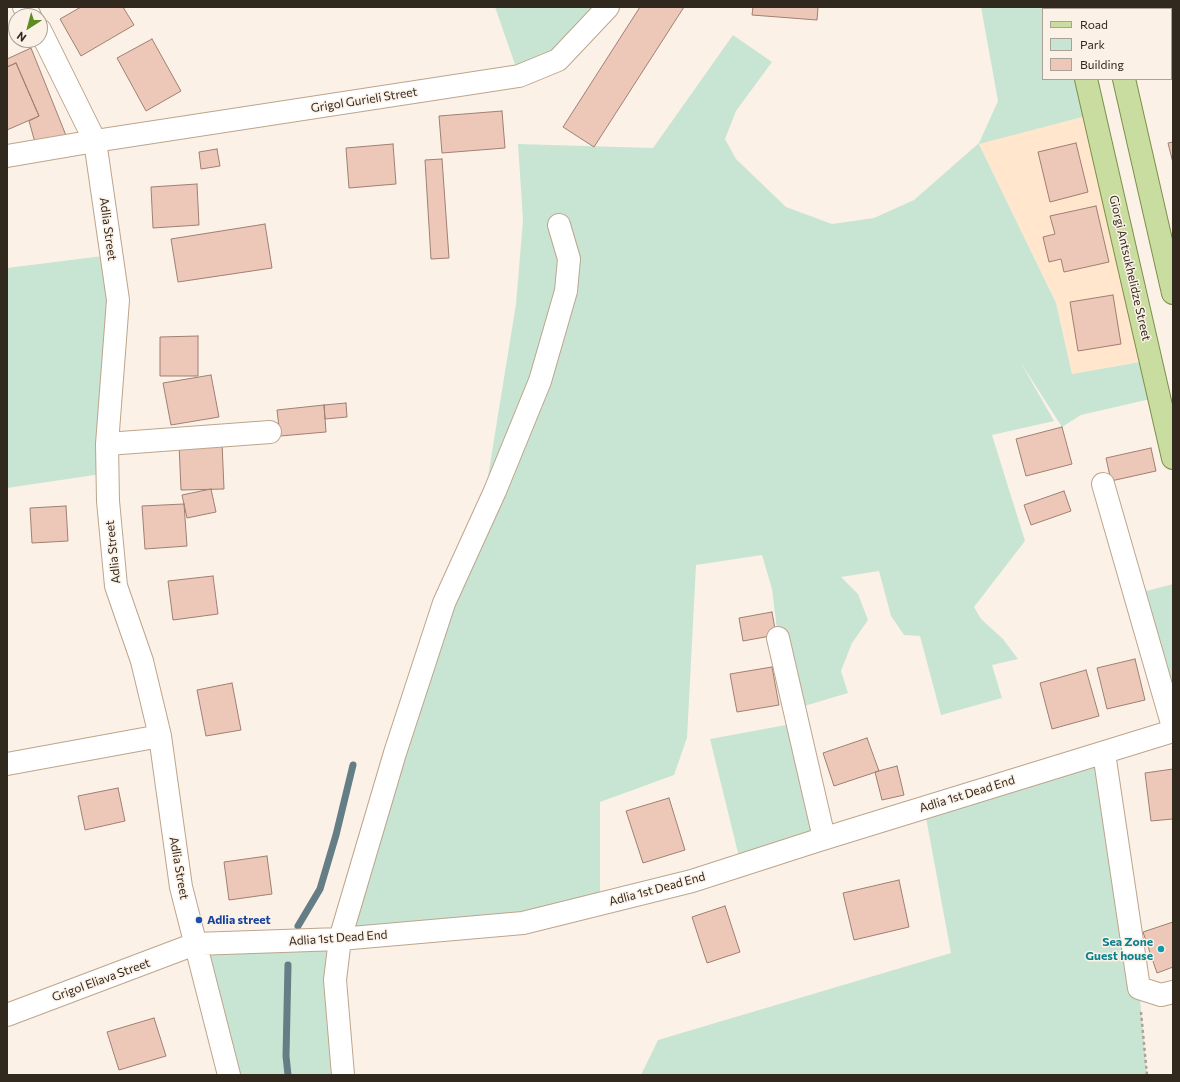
<!DOCTYPE html>
<style>
body{margin:0}
#map{position:relative;width:1180px;height:1082px;overflow:hidden;background:#fcf1e7;font-family:Commissioner,sans-serif}
canvas{display:block}
.frame{position:absolute;inset:0;border:8px solid #31281e;pointer-events:none}
.legend{position:absolute;left:1042px;top:8px;width:130px;height:72px;box-sizing:border-box;background:#fcf1e7;border:1px solid #aba197;margin:0;padding:5px 7px;list-style:none;font-size:12px;color:#31281e}
.legend li{display:flex;align-items:center;gap:8px;height:20px}
.legend b{width:20px;border:1px solid #aba197}
.north{position:absolute;left:8px;top:8px;width:40px;height:40px;box-sizing:border-box;background:#fcf1e7;border:1px solid #aba197;border-radius:50%;rotate:216deg;font-size:11px;font-weight:700;line-height:16px;text-align:center;color:#31281e}
.north::after{content:'';display:block;margin:auto;width:14px;height:18px;background:#5d8d22;clip-path:polygon(50% 0,100% 100%,50% 72%,0 100%)}
</style>
<div id="map">
<canvas width="1180" height="1082"></canvas>
<div class="frame"></div>
<ul class="legend">
<li><b style="height:5px;background:#cadda0"></b>Road</li>
<li><b style="height:11px;background:#c8e5d4"></b>Park</li>
<li><b style="height:11px;background:#edc8b8"></b>Building</li>
</ul>
<div class="north">N</div>
</div>
<script>
const ctx = document.querySelector('canvas').getContext('2d');
ctx.lineJoin = 'round';
function paint(path, color) {
  ctx.fillStyle = color;
  ctx.fill(path, 'evenodd');
}
function poly(rows) {
  const path = new Path2D();
  for (const r of rows) {
    path.moveTo(r[0], r[1]);
    for (let i = 2; i < r.length; i += 2) path.lineTo(r[i], r[i + 1]);
  }
  return path;
}
function stroke(path, color, width, dash) {
  ctx.strokeStyle = color;
  ctx.lineWidth = width;
  ctx.lineCap = dash ? 'butt' : 'round';
  ctx.setLineDash(dash || []);
  ctx.stroke(path);
}
function write(font, color, halo, rows, align = 'center') {
  ctx.font = font + ' Commissioner,sans-serif';
  ctx.lineWidth = 3;
  ctx.setLineDash([]);
  ctx.textBaseline = 'middle';
  ctx.strokeStyle = halo;
  ctx.fillStyle = color;
  for (const [text, x, y, turn = 0] of rows) {
    ctx.save();
    ctx.translate(x, y);
    ctx.rotate((+turn || 0) * Math.PI / 180);
    ctx.textAlign = isNaN(turn) ? turn : align;
    if (halo) ctx.strokeText(text, 0, 0);
    ctx.fillText(text, 0, 0);
    ctx.restore();
  }
}
const built = poly([
 [1094,114,1151,360,1072,374,1056,303,979,143]
]);
const green = poly([
 [495,7,608,7,519,76],
 [981,7,1070,7,1071,9,1043,9,1043,79,1086,79,1094,114,979,144,1056,303,1072,374,1151,360,1159,397,1081,415,1062,427,1021,363,1054,421,992,435,1025,541,974,607,981,619,1003,639,1018,659,992,665,1002,698,941,715,920,636,904,635,891,616,879,571,841,577,858,594,868,620,852,643,841,671,848,693,794,709,778,638,772,589,762,555,696,565,687,738,674,775,600,802,600,904,340,939,343,1075,229,1075,196,945,340,939,486,489,516,304,523,220,518,144,653,148,733,35,772,62,736,111,725,139,736,159,786,207,832,224,874,218,914,200,979,143,998,101],
 [111,255,108,473,7,488,7,268],
 [1173,584,1173,727,1135,594],
 [797,723,824,838,741,865,710,739],
 [1104,753,1139,988,1147,1075,641,1075,658,1040,951,953,924,807]
]);
const stream = poly([
 [298,926,320,889,336,835,353,765],
 [288,1075,286,1056,288,965]
]);
const building = poly([
 [81,7,123,7,134,25,81,56,60,19,81,7],
 [640,7,684,7,594,147,563,127,640,7],
 [753,7,818,7,817,20,752,15,753,7],
 [152,39,181,91,146,111,117,58,152,39],
 [31,48,67,138,36,146,29,121,39,116,16,63,7,67,7,59,31,48],
 [16,63,39,116,7,130,7,67,16,63],
 [502,111,505,148,442,153,439,116,502,111],
 [1173,142,1173,163,1168,143,1173,142],
 [1076,143,1088,192,1050,202,1038,152,1076,143],
 [393,144,396,184,349,188,346,148,393,144],
 [217,149,220,166,201,169,199,152,217,149],
 [442,159,449,258,431,259,425,160,442,159],
 [197,184,199,225,153,228,151,187,197,184],
 [1096,206,1109,262,1064,272,1061,259,1049,262,1043,237,1055,234,1050,216,1096,206],
 [265,224,272,268,178,282,171,239,265,224],
 [1113,295,1121,344,1078,351,1070,302,1113,295],
 [198,336,198,376,160,376,160,337,198,336],
 [211,375,219,417,171,425,163,383,211,375],
 [346,403,347,417,325,419,324,405,346,403],
 [324,405,326,432,280,436,277,410,324,405],
 [1062,427,1072,464,1026,476,1016,439,1062,427],
 [222,442,224,489,181,490,179,444,222,442],
 [1151,448,1156,471,1111,481,1106,458,1151,448],
 [211,489,216,512,187,518,182,495,211,489],
 [1064,491,1071,511,1031,525,1024,505,1064,491],
 [184,504,187,546,145,549,142,506,184,504],
 [66,506,68,541,32,543,30,508,66,506],
 [213,576,218,614,173,620,168,581,213,576],
 [772,612,776,635,743,641,739,618,772,612],
 [1135,659,1145,700,1107,709,1097,668,1135,659],
 [772,667,779,705,737,712,730,674,772,667],
 [1086,670,1099,716,1052,729,1040,683,1086,670],
 [232,683,241,730,206,736,197,690,232,683],
 [867,738,879,771,834,786,823,753,867,738],
 [897,766,904,795,882,800,875,772,897,766],
 [1173,769,1173,819,1151,821,1145,773,1173,769],
 [118,788,125,821,85,830,78,796,118,788],
 [669,798,685,850,643,863,626,811,669,798],
 [267,856,272,894,229,900,224,862,267,856],
 [899,880,909,927,854,940,843,893,899,880],
 [725,906,740,952,707,963,692,917,725,906],
 [1173,922,1173,967,1157,973,1143,932,1173,922],
 [154,1018,166,1056,119,1070,107,1032,154,1018]
]);
const path = poly([
 [1141,1012,1147,1075]
]);
const minor = poly([
 [24,7,30,16],
 [40,30,95,141,118,300,107,444,108,501,116,586,142,661,160,736,181,887,229,1075],
 [7,156,95,141,519,76,558,60,608,7],
 [107,444,270,432],
 [1103,484,1173,727],
 [778,638,824,838],
 [1104,753,1139,988,1161,995,1173,992],
 [7,764,160,736],
 [7,1015,195,944,340,939,523,923,692,881,816,841,1173,731],
 [343,1075,335,980,340,939,395,753,444,603,495,491,540,381,566,291,569,259,559,225]
]);
const major = poly([
 [1070,7,1071,9],
 [1107,7,1108,9],
 [1086,79,1173,458],
 [1124,79,1173,293]
]);
const markers = [
 [199,920,4,"#1a4fb4"],
 [1161,949,4,"#0f9aa8"]
];
const streetNames = [
 ["Grigol Gurieli Street",364,100,-9],
 ["Adlia Street",108,229,82],
 ["Giorgi Antsukhelidze Street",1130,268,77],
 ["Adlia Street",113,552,-96],
 ["Adlia 1st Dead End",967,794,-17],
 ["Adlia Street",179,868,80],
 ["Adlia 1st Dead End",657,889,-15],
 ["Adlia 1st Dead End",338,938,-4],
 ["Grigol Eliava Street",101,980,-20]
];
const transitNames = [
 ["Adlia street",207,920]
];
const cultureNames = [
 ["Sea Zone",1153,942],
 ["Guest house",1153,956]
];
paint(built, '#ffe6cc');
paint(green, '#c8e5d4');
stroke(stream, '#657d85', 7);
paint(building, '#edc8b8');
stroke(building, '#9f7f71', 1);
stroke(minor, '#bda58c', 24);
stroke(major, '#7d8f49', 24);
stroke(path, '#aca298', 2.5, [3, 3]);
stroke(minor, '#fff', 22);
stroke(major, '#cadda0', 22);
for (const [x, y, r, color] of markers) {
  const dot = new Path2D();
  dot.arc(x, y, r, 0, 2 * Math.PI);
  ctx.fillStyle = color;
  ctx.fill(dot);
  stroke(dot, '#fcf1e7', 1.5);
}
write('12px', '#31281e', '#fcf1e7', streetNames);
write('bold 12px', '#164399', '#fcf1e7', transitNames, 'left');
write('bold 12px', '#0d838f', '#fcf1e7', cultureNames, 'right');
</script>
